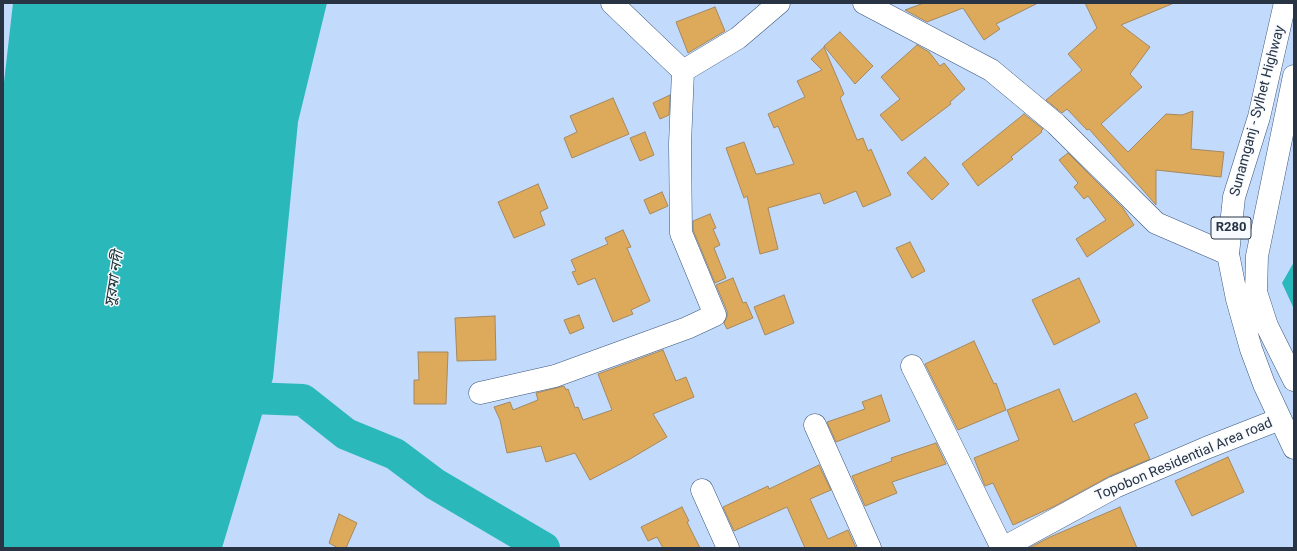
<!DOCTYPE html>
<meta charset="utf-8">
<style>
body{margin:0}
#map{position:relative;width:1297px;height:551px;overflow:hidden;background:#c2dbfc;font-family:Roboto,sans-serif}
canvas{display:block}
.frame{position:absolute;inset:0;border:4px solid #283444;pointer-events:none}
</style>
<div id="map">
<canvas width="1297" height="551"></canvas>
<div class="frame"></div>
</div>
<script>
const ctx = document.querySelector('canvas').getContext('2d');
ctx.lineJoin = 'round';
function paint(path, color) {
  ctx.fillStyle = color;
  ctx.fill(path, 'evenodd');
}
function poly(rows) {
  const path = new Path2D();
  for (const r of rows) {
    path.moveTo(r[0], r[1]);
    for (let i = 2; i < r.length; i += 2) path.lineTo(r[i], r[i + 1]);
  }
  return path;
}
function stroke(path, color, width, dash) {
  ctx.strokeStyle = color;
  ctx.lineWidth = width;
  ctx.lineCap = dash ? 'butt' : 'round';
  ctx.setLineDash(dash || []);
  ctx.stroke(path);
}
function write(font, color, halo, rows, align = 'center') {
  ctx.font = font + ' Roboto,"Noto Sans Bengali",sans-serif';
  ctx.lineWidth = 3;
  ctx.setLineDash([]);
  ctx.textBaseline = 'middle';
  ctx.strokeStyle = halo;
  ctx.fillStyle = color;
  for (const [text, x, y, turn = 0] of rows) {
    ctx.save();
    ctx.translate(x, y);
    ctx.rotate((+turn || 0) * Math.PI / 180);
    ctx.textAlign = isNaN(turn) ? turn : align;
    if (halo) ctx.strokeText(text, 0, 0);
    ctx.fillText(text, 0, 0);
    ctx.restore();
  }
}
const water = poly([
 [13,3,327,3,298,122,273,378,222,548,3,548,3,91],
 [1294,262,1294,309,1282,283]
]);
const river = poly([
 [224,397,303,400,346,434,395,454,435,484,544,548]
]);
const building = poly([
 [924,3,1038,3,996,24,1000,29,984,40,963,8,927,22,905,10,924,3],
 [1085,3,1174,3,1121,25,1150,47,1130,74,1142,87,1101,124,1128,152,1166,114,1182,115,1193,111,1191,149,1224,152,1221,177,1156,170,1156,205,1089,129,1087,130,1067,109,1062,113,1046,100,1082,70,1068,54,1097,28,1085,3],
 [715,7,725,31,688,53,676,22,715,7],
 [840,32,873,66,855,84,824,46,840,32],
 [917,45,929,52,940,66,944,63,965,89,950,102,951,104,902,141,880,115,900,99,881,77,917,45],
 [824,47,844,94,840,98,857,140,863,138,868,151,871,149,891,195,863,207,856,191,824,204,820,193,768,208,778,249,760,254,747,196,744,198,726,148,744,142,756,174,758,174,794,164,778,126,774,128,768,114,805,97,797,81,822,70,811,59,824,47],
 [670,95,669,115,660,119,653,103,670,95],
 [613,98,629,134,572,158,564,138,577,132,570,116,613,98],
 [1024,114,1043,129,1041,131,1042,132,1011,157,1013,159,978,186,962,164,1024,114],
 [645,132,654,155,640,161,630,138,645,132],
 [1068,153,1123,208,1134,225,1087,257,1076,239,1106,220,1088,196,1084,199,1074,187,1078,183,1059,160,1068,153],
 [925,157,949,184,932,200,907,173,925,157],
 [538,184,548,208,540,212,545,225,514,238,498,202,538,184],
 [662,192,668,206,650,214,644,200,662,192],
 [710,214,716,228,713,229,720,245,714,248,726,278,715,283,693,230,693,221,710,214],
 [623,230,631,247,627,248,650,301,631,310,633,314,613,322,595,278,578,285,572,272,576,271,571,260,608,244,605,238,623,230],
 [910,242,925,271,912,278,896,248,910,242],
 [733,278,743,303,746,302,753,318,727,329,724,323,727,317,727,311,716,285,733,278],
 [1079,278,1100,322,1054,345,1032,300,1079,278],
 [784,295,794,323,765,335,754,307,784,295],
 [579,315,584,328,570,334,564,320,579,315],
 [495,316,496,360,457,361,455,318,495,316],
 [974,341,994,384,996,383,1006,410,958,430,925,364,974,341],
 [663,350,676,381,686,377,694,397,653,414,667,437,630,459,590,480,575,453,546,462,541,446,507,453,500,420,494,407,510,402,513,410,538,400,536,393,564,386,566,390,568,389,575,408,578,407,583,420,612,410,598,374,663,350],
 [418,352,448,352,446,404,414,404,414,380,419,380,418,352],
 [1059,389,1073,422,1136,393,1148,418,1134,424,1150,459,1110,476,1055,506,1013,525,993,483,985,486,974,458,1019,440,1007,410,1059,389],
 [881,395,890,421,836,442,827,422,865,409,862,402,881,395],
 [936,443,946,464,892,482,897,493,865,506,852,476,892,461,891,458,936,443],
 [1228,457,1244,492,1192,516,1175,481,1228,457],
 [819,465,831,490,810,499,828,539,848,530,856,548,805,548,787,507,734,531,723,507,768,486,769,489,819,465],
 [682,507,689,521,687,522,700,548,663,548,657,537,648,541,641,527,682,507],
 [1120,507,1137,548,1029,548,1050,537,1120,507],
 [339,514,357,523,346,548,338,548,329,543,339,514]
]);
const minor = poly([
 [864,3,991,70,1056,124,1156,223,1228,254],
 [683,71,738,38,779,3],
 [912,366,1002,548],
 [480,393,555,376,687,328,715,315,681,233,680,144,683,71,612,3],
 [815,425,870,548],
 [702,490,728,548],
 [1003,548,1115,487,1206,448,1280,419]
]);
const major = poly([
 [1285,3,1259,117,1234,197,1228,254,1237,299,1251,349,1264,384,1294,448],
 [1294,76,1257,256,1256,292,1267,326,1294,380]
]);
const shields = [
 [1231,228,40]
];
const shieldNames = [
 ["R280",1231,228]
];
const streetNames = [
 ["Sunamganj - Sylhet Highway",1258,111,-75],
 ["Topobon Residential Area road",1184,460,-23]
];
const waterNames = [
 ["সুরমা নদী",115,279,-81]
];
paint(water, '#2bb8ba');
stroke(river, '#2bb8ba', 32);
paint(building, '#dda95b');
stroke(building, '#a5885f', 1);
stroke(minor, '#3b5579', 23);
stroke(major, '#3b5579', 23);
stroke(minor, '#fff', 22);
stroke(major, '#fff', 22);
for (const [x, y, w] of shields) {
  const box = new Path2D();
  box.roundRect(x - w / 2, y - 11, w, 22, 3);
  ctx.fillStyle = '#f7fafe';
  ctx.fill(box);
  stroke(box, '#283444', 1);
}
write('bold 13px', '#283444', null, shieldNames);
write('14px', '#283444', '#f7fafe', streetNames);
write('italic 15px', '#182e2f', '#f7fafe', waterNames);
</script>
